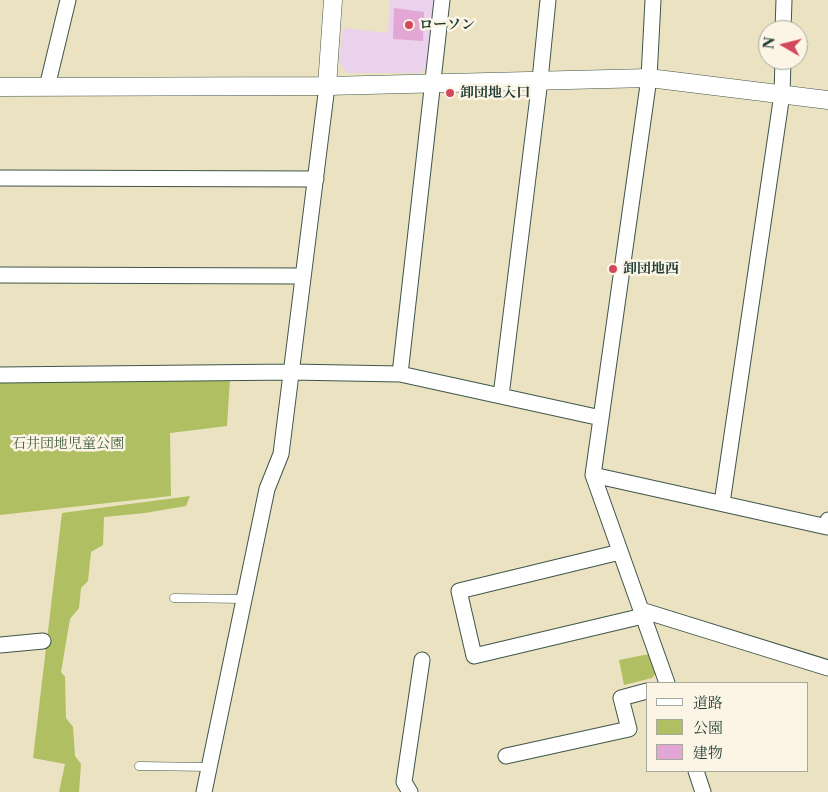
<!DOCTYPE html>
<meta charset="utf-8">
<style>
body{margin:0}
#map{position:relative;width:828px;height:792px;overflow:hidden;background:#ebe2c1;font-family:"Libre Caslon Text","Noto Serif JP",serif}
canvas{display:block}
.legend{position:absolute;left:646px;top:682px;width:162px;height:90px;box-sizing:border-box;background:#fcf5e5;border:1px solid #a4ab9e;margin:0;padding:6px 9px;list-style:none;font-size:15px;color:#1f3d34}
.legend li{display:flex;align-items:center;gap:10px;height:25px}
.legend b{width:25px;border:1px solid #a4ab9e}
.north{position:absolute;left:758px;top:20px;width:50px;height:50px;box-sizing:border-box;background:#fcf5e5;border:1px solid #a4ab9e;border-radius:50%;rotate:278deg;font-size:14px;font-weight:700;line-height:20px;text-align:center;color:#1f3d34}
.north::after{content:'';display:block;margin:auto;width:18px;height:22px;background:#d1495b;clip-path:polygon(50% 0,100% 100%,50% 72%,0 100%)}
</style>
<div id="map">
<canvas width="828" height="792"></canvas>
<ul class="legend">
<li><b style="height:6px;background:#fff"></b>道路</li>
<li><b style="height:14px;background:#afbf62"></b>公園</li>
<li><b style="height:14px;background:#e2a7d4"></b>建物</li>
</ul>
<div class="north">N</div>
</div>
<script>
const ctx = document.querySelector('canvas').getContext('2d');
ctx.lineJoin = 'round';
function paint(path, color) {
  ctx.fillStyle = color;
  ctx.fill(path, 'evenodd');
}
function poly(rows) {
  const path = new Path2D();
  for (const r of rows) {
    path.moveTo(r[0], r[1]);
    for (let i = 2; i < r.length; i += 2) path.lineTo(r[i], r[i + 1]);
  }
  return path;
}
function stroke(path, color, width, dash) {
  ctx.strokeStyle = color;
  ctx.lineWidth = width;
  ctx.lineCap = dash ? 'butt' : 'round';
  ctx.setLineDash(dash || []);
  ctx.stroke(path);
}
function write(font, color, halo, rows, align = 'center') {
  ctx.font = font + ' "Libre Caslon Text","Noto Serif JP",serif';
  ctx.lineWidth = 5;
  ctx.setLineDash([]);
  ctx.textBaseline = 'middle';
  ctx.strokeStyle = halo;
  ctx.fillStyle = color;
  for (const [text, x, y, turn = 0] of rows) {
    ctx.save();
    ctx.translate(x, y);
    ctx.rotate((+turn || 0) * Math.PI / 180);
    ctx.textAlign = isNaN(turn) ? turn : align;
    if (halo) ctx.strokeText(text, 0, 0);
    ctx.fillText(text, 0, 0);
    ctx.restore();
  }
}
const built = poly([
 [390,0,435,0,429,65,421,73,347,73,339,63,343,28,388,33]
]);
const green = poly([
 [230,379,227,426,170,433,171,496,0,515,0,380],
 [190,496,186,506,145,513,104,517,103,545,91,552,88,581,81,588,79,608,70,619,61,672,65,677,66,718,73,727,75,756,81,764,79,792,59,792,65,764,33,758,62,513],
 [654,653,659,669,652,678,624,685,619,660]
]);
const building = poly([
 [394,8,424,12,423,41,393,39]
]);
const service = poly([
 [174,598,244,599],
 [139,766,209,767]
]);
const minor = poly([
 [653,0,649,78,593,475,667,683],
 [783,30,784,0],
 [47,87,68,0],
 [0,178,316,179],
 [0,275,303,276],
 [400,374,442,0],
 [0,375,291,372,400,374,601,418],
 [501,396,540,80,548,0],
 [593,475,827,527,828,520],
 [722,503,782,94,783,60],
 [620,552,459,591,474,656,643,616],
 [641,610,828,668],
 [0,645,43,641],
 [506,756,629,729,621,698,647,691],
 [696,771,703,792],
 [204,792,267,489,281,454,327,86],
 [410,792,404,782,422,660]
]);
const tertiary = poly([
 [327,86,333,0],
 [0,87,327,86,649,78,828,100]
]);
const markers = [
 [409,25,5,"#d1495b"],
 [450,93,5,"#d1495b"],
 [613,269,5,"#d1495b"]
];
const poiNames = [
 ["ローソン",419,25],
 ["卸団地入口",460,93],
 ["卸団地西",623,269]
];
const parkNames = [
 ["石井団地児童公園",68,444]
];
paint(built, '#ead1ec');
paint(green, '#afbf62');
paint(building, '#e2a7d4');
stroke(service, '#3e5649', 9);
stroke(minor, '#3e5649', 17);
stroke(tertiary, '#3e5649', 19);
stroke(service, '#fff', 8);
stroke(minor, '#fff', 15);
stroke(tertiary, '#fff', 18);
for (const [x, y, r, color] of markers) {
  const dot = new Path2D();
  dot.arc(x, y, r, 0, 2 * Math.PI);
  ctx.fillStyle = color;
  ctx.fill(dot);
  stroke(dot, '#fcf5e5', 2);
}
write('bold 14px', '#1f3d34', '#fcf5e5', poiNames, 'left');
write('14px', '#435e40', '#fcf5e5', parkNames);
</script>
